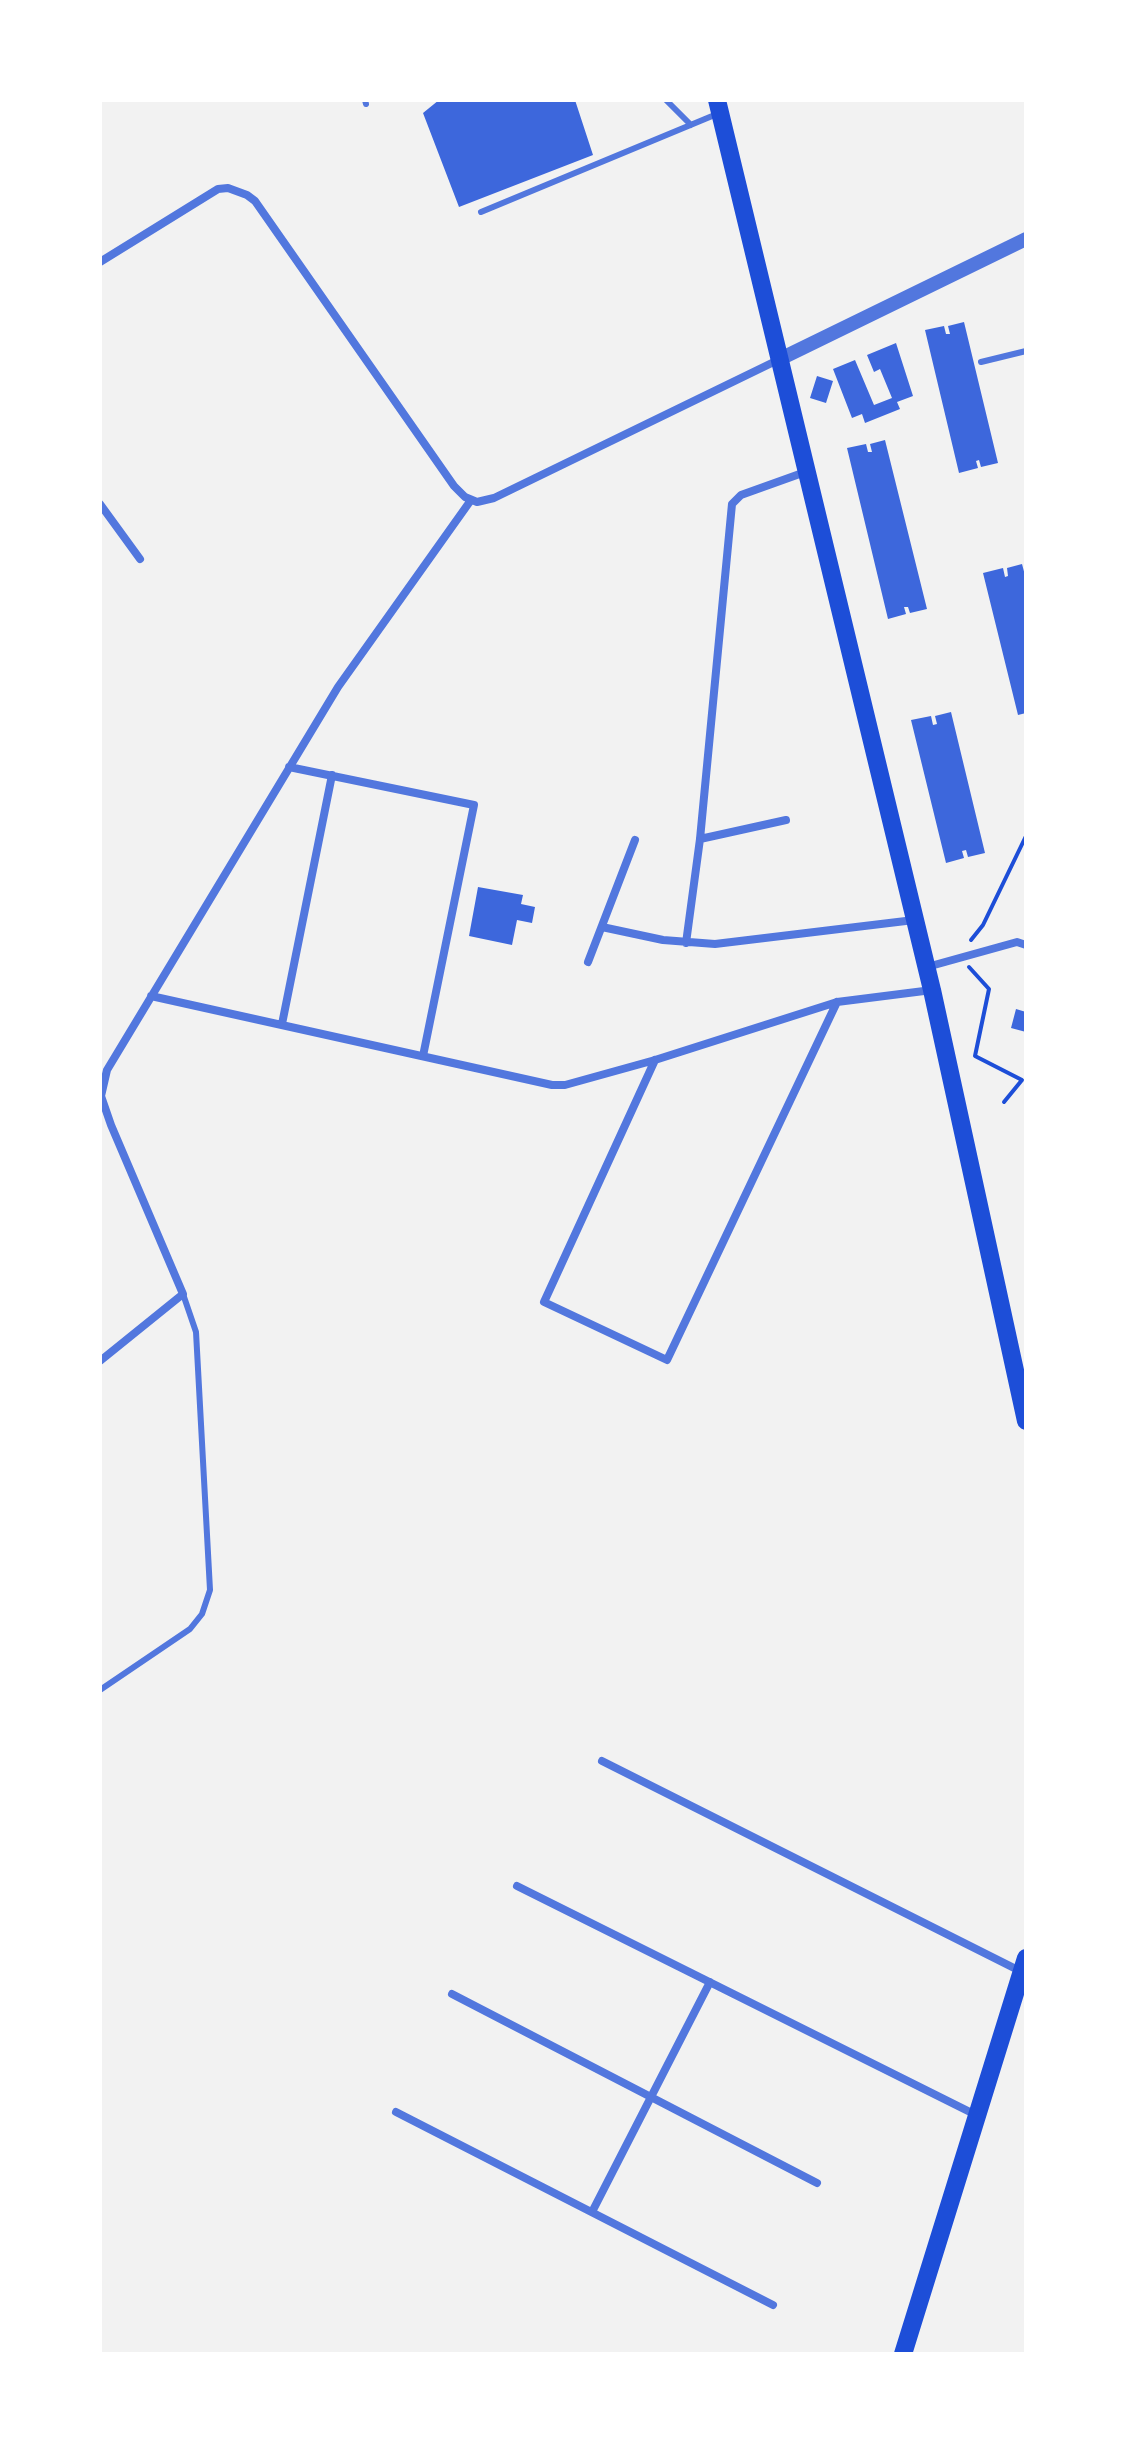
<!DOCTYPE html>
<style>
body{margin:0}
#map{position:relative;width:1126px;height:2454px;overflow:hidden;background:#f2f2f2;font-family:"Roboto Condensed",sans-serif}
canvas{display:block}
.frame{position:absolute;inset:0;border:102px solid #fff;pointer-events:none}
</style>
<div id="map">
<canvas width="1126" height="2454"></canvas>
<div class="frame"></div>
</div>
<script>
const ctx = document.querySelector('canvas').getContext('2d');
ctx.lineJoin = 'round';
function paint(path, color) {
  ctx.fillStyle = color;
  ctx.fill(path, 'evenodd');
}
function poly(rows) {
  const path = new Path2D();
  for (const r of rows) {
    path.moveTo(r[0], r[1]);
    for (let i = 2; i < r.length; i += 2) path.lineTo(r[i], r[i + 1]);
  }
  return path;
}
function stroke(path, color, width, dash) {
  ctx.strokeStyle = color;
  ctx.lineWidth = width;
  ctx.lineCap = dash ? 'butt' : 'round';
  ctx.setLineDash(dash || []);
  ctx.stroke(path);
}
const building = poly([
 [439,100,575,100,593,155,459,207,423,113],
 [964,322,998,463,981,467,979,460,976,461,978,468,959,473,925,330,944,326,946,334,950,334,948,326],
 [896,343,913,396,897,402,900,409,865,423,862,414,852,418,833,369,855,360,874,405,892,398,880,369,874,372,867,355],
 [817,376,833,381,826,403,810,398],
 [885,440,927,609,910,613,908,607,904,607,906,614,888,619,847,448,866,444,868,452,872,452,870,444],
 [1022,564,1026,579,1026,713,1018,715,983,573,1003,568,1005,577,1008,576,1007,568],
 [951,712,985,853,968,857,966,850,962,851,964,858,946,863,911,720,931,716,933,725,937,724,935,716],
 [478,887,523,895,521,904,535,907,532,923,517,920,512,945,469,936],
 [1016,1009,1026,1012,1026,1032,1011,1028]
]);
const path = poly([
 [971,940,983,925,1026,836],
 [969,967,989,989,975,1056,1022,1080,1004,1102]
]);
const service = poly([
 [365,100,366,104],
 [666,100,691,125],
 [481,212,717,114],
 [981,362,1026,351],
 [100,1690,190,1629,202,1614,210,1590,196,1332,183,1294]
]);
const minor = poly([
 [100,262,218,189,228,188,247,195,255,201,454,486,465,497,477,502,494,498,780,359],
 [100,504,140,559],
 [289,767,474,805,423,1056],
 [700,839,786,820],
 [602,927,663,940,715,944,914,920],
 [686,943,700,839,732,504,741,495,808,471],
 [588,962,635,840],
 [927,967,1017,942,1026,945],
 [151,996,552,1085,565,1085,655,1060,837,1002,932,990],
 [282,1024,332,775],
 [655,1060,544,1302,667,1360,837,1002],
 [100,1361,183,1294,111,1125,101,1096,107,1070,338,687,471,500],
 [602,1761,1022,1972],
 [517,1886,976,2115],
 [452,1994,817,2183],
 [396,2112,773,2305],
 [592,2212,710,1982]
]);
const tertiary = poly([
 [780,359,1026,239]
]);
const primary = poly([
 [717,100,932,990,1026,1421],
 [903,2354,1026,1958]
]);
paint(building, '#3d67dc');
stroke(path, '#1d4ed8', 4);
stroke(service, '#5277de', 6);
stroke(minor, '#5277de', 8);
stroke(tertiary, '#5277de', 14);
stroke(primary, '#1d4ed8', 18);
</script>
